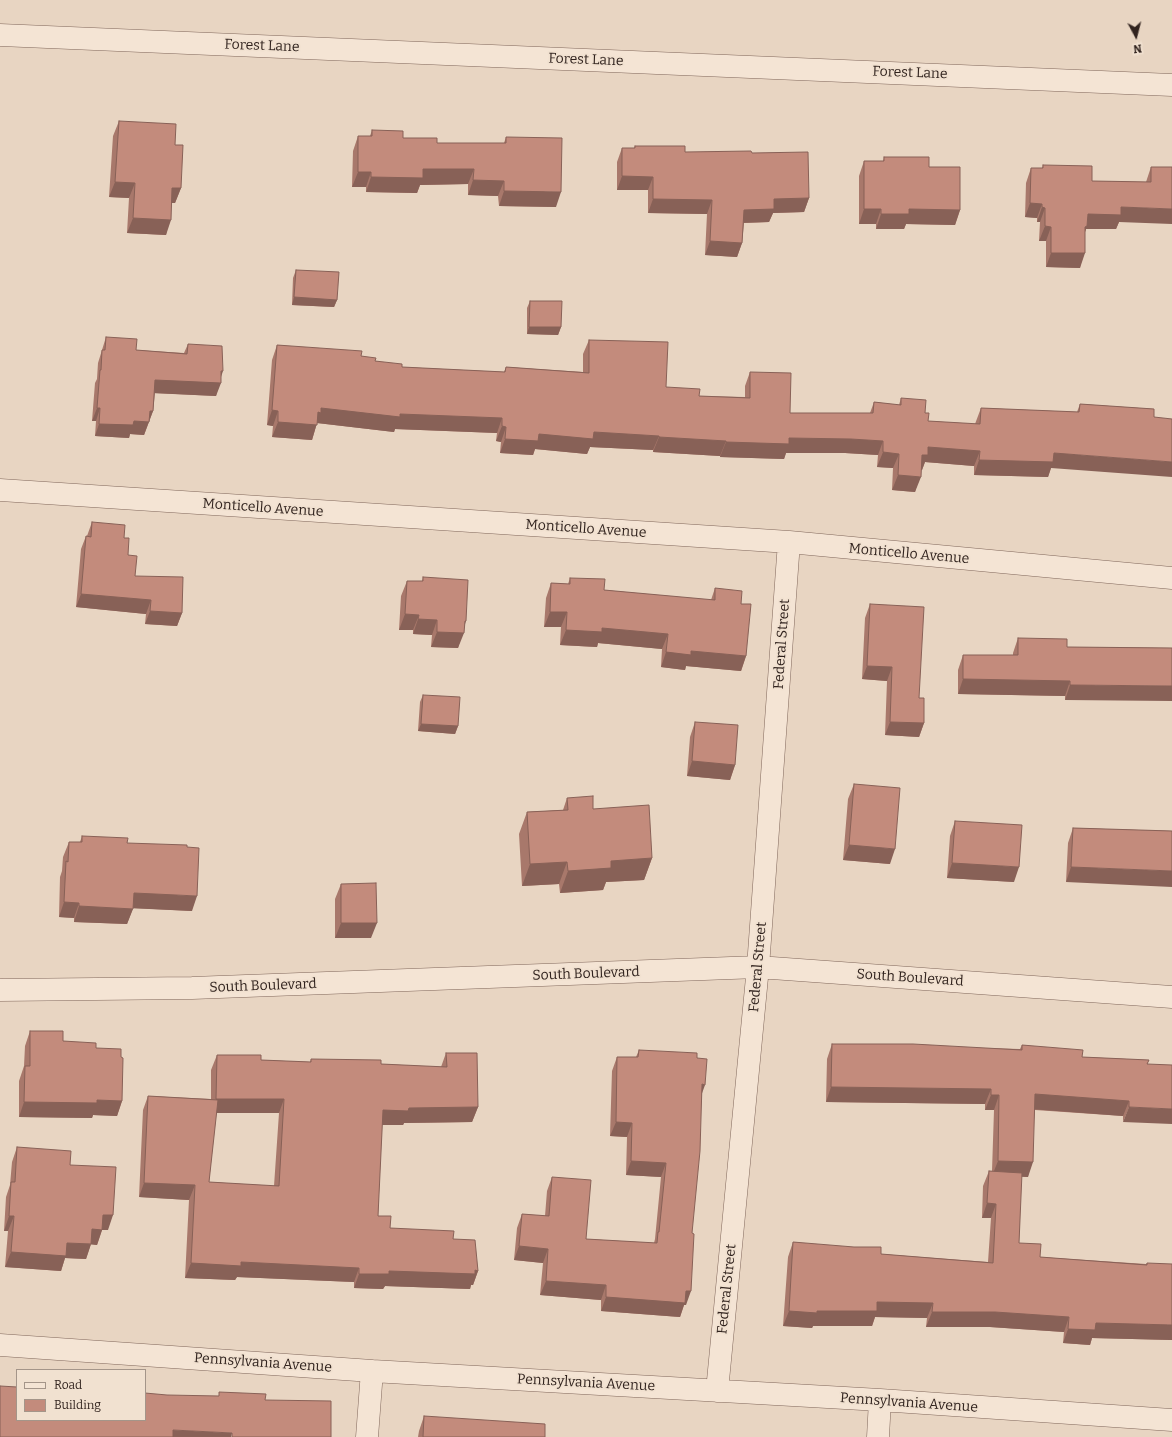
<!DOCTYPE html>
<style>
body{margin:0}
#map{position:relative;width:1172px;height:1437px;overflow:hidden;background:#e8d5c2;font-family:Bitter,serif}
canvas{display:block}
.legend{position:absolute;left:16px;top:1369px;width:130px;height:52px;box-sizing:border-box;background:#f1e1d0;border:1px solid #a49589;margin:0;padding:5px 7px;list-style:none;font-size:12px;color:#31231e}
.legend li{display:flex;align-items:center;gap:8px;height:20px}
.legend b{width:20px;border:1px solid #a49589}
.north{position:absolute;left:1116px;top:16px;width:40px;height:40px;-webkit-text-stroke:3px #f1e1d0;paint-order:stroke;rotate:173deg;font-size:11px;font-weight:700;line-height:16px;text-align:center;color:#31231e}
.north::after{content:'';display:block;margin:auto;width:14px;height:18px;background:#31231e;clip-path:polygon(50% 0,100% 100%,50% 72%,0 100%)}
</style>
<div id="map">
<canvas width="1172" height="1437"></canvas>
<ul class="legend">
<li><b style="height:5px;background:#f4e4d4"></b>Road</li>
<li><b style="height:11px;background:#c38b7c"></b>Building</li>
</ul>
<div class="north">N</div>
</div>
<script>
const ctx = document.querySelector('canvas').getContext('2d');
ctx.lineJoin = 'round';
function poly(rows) {
  const path = new Path2D();
  for (const r of rows) {
    path.moveTo(r[0], r[1]);
    for (let i = 2; i < r.length; i += 2) path.lineTo(r[i], r[i + 1]);
  }
  return path;
}
function stroke(path, color, width, dash) {
  ctx.strokeStyle = color;
  ctx.lineWidth = width;
  ctx.lineCap = dash ? 'butt' : 'round';
  ctx.setLineDash(dash || []);
  ctx.stroke(path);
}
function paint(path, color) {
  ctx.fillStyle = color;
  ctx.fill(path, 'evenodd');
}
function write(font, color, halo, rows, align = 'center') {
  ctx.font = font + ' Bitter,serif';
  ctx.lineWidth = 3.5;
  ctx.setLineDash([]);
  ctx.textBaseline = 'middle';
  ctx.strokeStyle = halo;
  ctx.fillStyle = color;
  for (const [text, x, y, turn = 0] of rows) {
    ctx.save();
    ctx.translate(x, y);
    ctx.rotate((+turn || 0) * Math.PI / 180);
    ctx.textAlign = isNaN(turn) ? turn : align;
    if (halo) ctx.strokeText(text, 0, 0);
    ctx.fillText(text, 0, 0);
    ctx.restore();
  }
}
const street = poly([
 [0,35,1172,85],
 [0,490,789,542,1172,578],
 [0,990,192,988,758,967,1172,997],
 [0,1345,372,1371,880,1400,1172,1420],
 [717,1391,758,967,789,542],
 [367,1437,372,1371],
 [878,1437,880,1400]
]);
const wall = poly([
 [119,121,175,145,181,188,175,203,172,203,166,235,127,233,129,198,109,197,113,136],
 [372,130,403,138,437,143,504,143,506,137,556,207,499,206,498,196,468,195,468,184,420,185,417,193,366,192,366,187,352,187,353,151,358,136,370,136],
 [635,146,685,152,752,153,809,198,804,212,773,213,769,222,744,223,742,243,737,257,705,255,707,214,648,213,648,190,617,190,617,162,622,148,634,148],
 [884,157,929,167,960,210,955,225,906,224,904,229,876,229,876,224,859,224,859,176,864,161,883,161],
 [1043,165,1092,181,1146,182,1151,167,1172,167,1119,222,1116,229,1086,229,1085,232,1080,268,1046,267,1046,241,1039,241,1040,222,1037,222,1037,218,1025,217,1026,183,1031,168,1042,168],
 [296,270,337,300,334,307,292,305,293,278],
 [530,301,561,327,558,335,527,334,527,308],
 [106,337,136,350,184,353,188,344,221,375,216,396,155,393,153,411,144,435,130,434,129,438,95,436,96,421,92,421,95,383,97,379,98,363],
 [589,340,666,387,699,396,745,397,745,386,750,372,790,413,870,413,874,402,899,405,901,398,925,413,928,421,975,424,981,408,1077,412,1080,404,1154,409,1051,468,1048,477,974,475,974,466,925,462,922,470,921,470,915,492,892,490,893,468,877,467,878,455,845,453,786,453,784,459,720,457,720,456,653,452,653,450,590,447,587,454,535,449,533,455,500,453,501,442,496,441,497,433,395,429,394,432,317,423,312,440,272,437,273,426,267,425,272,360,277,345,361,356,375,361,402,367,504,372,506,367,583,372,583,354],
 [92,522,124,538,128,555,135,576,182,613,177,626,145,624,146,614,76,607,81,549,86,536,87,536],
 [423,577,464,626,458,648,431,647,432,635,413,634,413,630,399,630,401,596,407,581,422,581],
 [570,578,604,590,711,600,715,588,741,604,746,656,741,671,686,666,685,670,661,667,662,649,598,643,597,647,560,645,561,627,544,627,546,598,551,583,568,584],
 [870,604,924,723,919,737,885,735,887,681,862,679,865,618],
 [1018,638,1067,647,1172,648,1065,700,1065,696,958,694,958,670,963,655,1013,655,1013,653],
 [423,695,458,726,455,734,418,731,420,702],
 [695,722,735,765,730,780,687,776,690,737],
 [854,784,890,864,843,860,848,799],
 [567,798,593,809,652,858,644,880,606,882,603,890,560,893,559,884,522,886,519,834,527,812,563,810],
 [955,821,1014,882,947,878,950,836],
 [1073,828,1172,831,1066,882,1068,843],
 [82,836,127,843,192,911,133,908,127,924,74,922,74,918,59,917,60,877,62,871,63,857,69,842,80,842],
 [341,884,371,938,335,938,335,899],
 [30,1031,63,1041,96,1048,121,1057,122,1101,117,1116,93,1115,92,1118,19,1117,19,1081,24,1066,25,1046],
 [832,1044,1020,1049,1022,1045,1082,1057,1149,1060,1123,1122,1123,1116,1035,1110,1028,1177,1021,1176,1019,1243,1040,1257,1146,1264,1147,1263,1172,1340,1092,1338,1090,1345,1063,1343,1064,1332,990,1327,926,1327,927,1318,875,1317,872,1326,813,1326,812,1328,783,1326,788,1257,793,1242,881,1254,988,1262,991,1218,982,1218,983,1186,989,1171,992,1171,994,1110,985,1110,985,1104,826,1102,827,1059],
 [639,1050,697,1058,702,1094,686,1305,684,1305,680,1317,601,1311,601,1300,540,1295,543,1263,514,1260,517,1228,522,1214,545,1216,547,1191,552,1177,586,1239,654,1243,655,1239,661,1177,626,1175,627,1137,610,1136,612,1071,617,1057,636,1057],
 [446,1053,478,1107,472,1122,404,1123,403,1125,382,1125,378,1216,390,1228,453,1239,478,1271,473,1285,471,1285,470,1289,385,1286,383,1289,354,1288,354,1282,237,1277,235,1280,185,1278,189,1200,139,1197,143,1110,148,1096,211,1099,211,1070,217,1055,261,1060,310,1062,311,1059,381,1064,441,1067],
 [216,1113,279,1113,274,1186,209,1182],
 [17,1147,70,1165,108,1230,102,1230,97,1245,91,1244,86,1259,65,1258,61,1271,5,1267,8,1231,4,1231,6,1197,10,1185,12,1162],
 [424,1416,545,1437,418,1437,419,1431]
]);
const shadedWall = poly([
 [423,169,474,169,468,184,420,185,417,193,366,192,371,177],
 [358,172,371,172,366,187,352,187],
 [622,176,653,177,648,190,617,190],
 [473,180,504,181,498,196,468,195],
 [115,182,135,183,129,198,109,197],
 [172,188,181,188,175,203,167,203],
 [504,191,561,192,556,207,499,206],
 [809,198,804,212,773,213,769,222,739,223,744,210,774,199],
 [653,199,712,200,707,214,648,213],
 [1030,203,1042,204,1037,218,1025,217],
 [1042,207,1045,208,1040,222,1037,222],
 [1121,207,1172,209,1172,224,1119,222,1116,229,1086,229,1082,241,1088,214],
 [864,209,881,209,876,224,859,224],
 [909,209,960,210,955,225,906,224,904,229,876,229,881,214],
 [133,218,171,220,166,235,127,233],
 [1045,226,1051,227,1046,241,1039,241],
 [710,241,742,243,737,257,705,255],
 [1051,253,1085,253,1080,268,1046,267],
 [294,297,337,300,334,307,292,305],
 [529,327,561,327,558,335,527,334],
 [223,371,219,383,221,383,216,396,151,393,155,380],
 [97,408,100,408,96,421,92,421],
 [321,408,400,414,502,418,497,433,395,429,394,432,317,423,312,440,272,437,278,422,318,412],
 [272,410,278,411,273,426,267,425],
 [150,411,153,411,144,435,130,434,129,438,95,436,99,424,134,421],
 [502,426,506,427,501,442,496,441],
 [594,432,659,436,653,450,590,447,587,454,535,449,533,455,500,453,505,439,539,434],
 [659,437,726,441,720,456,653,452],
 [789,438,851,439,883,441,878,455,845,453,786,453,784,459,720,457,726,442],
 [928,447,980,451,974,466,925,462,922,470,917,470,922,455],
 [883,452,899,454,893,468,877,467],
 [1054,453,1172,462,1172,477,1051,468,1048,477,974,475,979,460],
 [898,475,921,477,915,492,892,490],
 [81,594,151,600,146,614,76,607],
 [150,611,182,613,177,626,145,624],
 [550,612,567,612,561,627,544,627],
 [405,614,419,615,413,630,399,630],
 [418,619,437,620,432,635,413,634],
 [465,621,466,621,462,633,464,633,458,648,431,647,437,632],
 [602,628,668,634,662,649,598,643,597,647,560,645,566,630],
 [691,651,746,656,741,671,686,666,685,670,661,667,666,652],
 [867,666,892,667,887,681,862,679],
 [963,679,1070,681,1065,696,958,694],
 [1070,685,1172,686,1172,701,1065,700],
 [890,722,924,723,919,737,885,735],
 [421,724,458,726,455,734,418,731],
 [692,761,735,765,730,780,687,776],
 [849,845,895,849,890,864,843,860],
 [652,858,644,880,606,882,603,890,560,893,568,871,611,861],
 [567,862,559,884,522,886,530,864],
 [952,863,1019,867,1014,882,947,878],
 [1071,867,1172,871,1172,887,1066,882],
 [134,893,197,896,192,911,128,908],
 [64,902,79,903,74,918,59,917],
 [79,906,133,909,127,924,74,922],
 [341,923,377,923,371,938,335,938],
 [702,1084,705,1085,700,1099],
 [831,1087,991,1089,985,1104,826,1102],
 [1035,1094,1129,1101,1123,1116,1030,1109],
 [991,1095,999,1095,994,1110,985,1110],
 [216,1099,284,1099,279,1113,211,1113],
 [97,1100,122,1101,117,1116,93,1115,92,1118,19,1117,24,1102],
 [478,1107,472,1122,404,1123,403,1125,378,1125,383,1110,409,1108],
 [1129,1107,1172,1109,1172,1124,1123,1122],
 [616,1122,632,1123,627,1137,610,1136],
 [631,1161,666,1163,661,1177,626,1175],
 [998,1161,1033,1162,1028,1177,992,1176],
 [144,1183,195,1185,189,1200,139,1197],
 [987,1203,996,1204,991,1218,982,1218],
 [103,1215,113,1215,108,1230,102,1230,97,1245,87,1244,92,1229],
 [9,1216,14,1216,8,1231,4,1231],
 [67,1243,91,1244,86,1259,65,1258,61,1271,5,1267,11,1252],
 [519,1246,548,1249,543,1263,514,1260],
 [241,1262,359,1268,354,1282,237,1277,235,1280,185,1278,191,1263],
 [475,1270,478,1271,473,1285,471,1285,470,1289,385,1286,383,1289,354,1288,359,1274,389,1271],
 [546,1281,606,1285,601,1300,540,1295],
 [686,1291,691,1291,686,1305,684,1305,680,1317,601,1311,606,1297],
 [877,1302,933,1303,927,1318,875,1317,872,1326,813,1326,812,1328,783,1326,789,1311,817,1311],
 [932,1312,995,1312,1069,1317,1064,1332,990,1327,926,1327],
 [1096,1323,1172,1325,1172,1340,1092,1338,1090,1345,1063,1343,1068,1329],
 [173,1430,232,1433,231,1437,170,1437]
]);
const building = poly([
 [119,121,176,124,175,145,183,145,181,188,172,188,171,220,133,218,135,183,115,182,119,121],
 [372,130,403,131,403,138,437,138,437,143,506,143,506,137,562,138,561,192,504,191,504,181,473,180,474,169,423,169,423,178,371,177,371,172,358,172,358,136,372,136,372,130],
 [635,146,685,146,685,152,751,151,752,153,808,152,809,198,774,199,774,209,744,210,742,243,710,241,712,200,653,199,653,177,622,176,622,148,635,148,635,146],
 [884,157,929,157,929,167,960,167,960,210,909,209,909,214,881,214,881,209,864,209,864,161,884,161,884,157],
 [1043,165,1092,166,1092,181,1151,182,1151,167,1172,167,1172,209,1121,207,1121,215,1088,214,1087,226,1085,227,1085,253,1051,253,1051,227,1045,226,1045,208,1042,207,1042,204,1030,203,1031,168,1043,168,1043,165],
 [296,270,339,272,337,300,294,297,296,270],
 [530,301,562,301,561,327,529,327,530,301],
 [106,337,137,339,136,350,187,354,188,344,222,346,223,371,221,371,221,383,155,380,153,411,150,411,149,422,134,421,133,425,99,424,100,408,97,408,100,370,101,370,102,350,105,350,106,337],
 [589,340,668,342,666,387,700,389,699,396,750,398,750,372,791,373,790,413,873,413,874,402,901,405,901,398,926,400,925,413,929,413,928,421,980,424,981,408,1079,412,1080,404,1154,409,1154,417,1172,419,1172,462,1054,453,1053,462,979,460,980,451,928,447,928,455,922,455,921,477,898,475,899,454,883,452,883,441,851,439,789,438,789,444,726,442,726,441,659,437,659,436,594,432,593,439,539,434,538,441,505,439,506,427,502,426,502,418,400,414,400,417,321,408,321,413,318,412,317,425,278,422,278,411,272,410,277,345,362,351,361,356,376,358,375,361,402,364,402,367,505,372,506,367,589,373,589,340],
 [92,522,125,525,124,538,129,538,128,555,137,556,135,576,183,577,182,613,150,611,151,600,81,594,86,536,91,537,92,522],
 [423,577,468,580,466,621,465,621,464,633,437,632,437,620,418,619,419,615,405,614,407,581,423,581,423,577],
 [570,578,605,579,604,590,715,600,715,588,742,591,741,604,751,604,746,656,691,651,691,655,666,652,668,634,602,628,602,632,566,630,567,612,550,612,551,583,570,584,570,578],
 [870,604,924,607,919,698,924,698,924,723,890,722,892,667,867,666,870,604],
 [1018,638,1067,639,1067,647,1172,648,1172,686,1070,685,1070,681,963,679,963,655,1018,655,1018,638],
 [423,695,460,697,458,726,421,724,423,695],
 [695,722,738,725,735,765,692,761,695,722],
 [854,784,900,788,895,849,849,845,854,784],
 [593,796,593,809,649,805,652,858,611,861,611,868,568,871,567,862,530,864,527,812,568,810,567,798,593,796],
 [955,821,1022,825,1019,867,952,863,955,821],
 [1073,828,1172,831,1172,871,1071,867,1073,828],
 [82,836,128,838,127,843,187,845,187,847,199,848,197,896,134,893,133,909,79,906,79,903,64,902,66,861,68,862,69,842,82,842,82,836],
 [376,883,377,923,341,923,341,884,376,883],
 [30,1031,63,1031,63,1041,96,1043,96,1048,121,1049,121,1057,123,1058,122,1101,97,1100,97,1103,24,1102,25,1066,30,1066,30,1031],
 [832,1044,913,1044,1022,1050,1022,1045,1083,1050,1082,1057,1149,1060,1147,1064,1172,1065,1172,1109,1129,1107,1129,1101,1035,1094,1033,1162,998,1161,999,1095,991,1095,991,1089,831,1087,832,1044],
 [639,1050,697,1053,697,1058,707,1059,705,1085,702,1084,700,1151,692,1233,694,1234,691,1291,686,1291,685,1303,606,1297,606,1285,546,1281,548,1249,519,1246,522,1214,549,1216,552,1177,591,1180,586,1239,657,1243,658,1232,659,1232,666,1163,631,1161,632,1123,616,1122,617,1057,638,1057,639,1050],
 [446,1053,477,1053,478,1107,409,1108,408,1111,383,1110,378,1216,391,1216,390,1228,454,1231,453,1239,475,1240,478,1271,475,1270,475,1274,389,1271,389,1274,359,1274,359,1268,241,1262,241,1266,191,1263,195,1185,144,1183,148,1096,218,1100,209,1182,279,1186,284,1099,216,1099,217,1055,261,1055,261,1060,311,1062,311,1059,381,1060,381,1064,447,1067,446,1053],
 [17,1147,71,1151,70,1165,116,1167,113,1215,103,1215,102,1230,92,1229,91,1244,67,1243,66,1256,11,1252,14,1216,9,1216,11,1182,15,1182,17,1147],
 [989,1171,1022,1173,1019,1243,1041,1244,1040,1257,1147,1265,1147,1263,1172,1264,1172,1325,1096,1323,1095,1330,1068,1329,1069,1317,995,1312,932,1312,933,1303,877,1302,877,1311,817,1311,817,1313,789,1311,793,1242,854,1247,881,1247,881,1254,993,1263,996,1204,987,1203,989,1171],
 [0,1386,17,1387,17,1420,145,1420,145,1393,167,1395,219,1396,219,1392,266,1394,265,1400,331,1401,331,1437,232,1437,232,1433,173,1430,173,1437,0,1437,0,1386],
 [424,1416,545,1424,545,1437,423,1437,424,1416]
]);
const streetNames = [
 ["Forest Lane",262,46,2],
 ["Forest Lane",586,60,2],
 ["Forest Lane",910,73,2],
 ["Monticello Avenue",263,508,4],
 ["Monticello Avenue",586,529,4],
 ["Monticello Avenue",909,554,5],
 ["Federal Street",782,644,-86],
 ["Federal Street",758,967,-85],
 ["South Boulevard",586,974,-2],
 ["South Boulevard",910,978,4],
 ["South Boulevard",263,986,-2],
 ["Federal Street",727,1289,-84],
 ["Pennsylvania Avenue",263,1363,4],
 ["Pennsylvania Avenue",586,1383,3],
 ["Pennsylvania Avenue",909,1403,4]
];
stroke(street, '#80675b', 23);
stroke(street, '#f4e4d4', 22);
paint(wall, '#a8786b');
paint(shadedWall, '#886157');
paint(building, '#c38b7c');
stroke(building, '#886157', 1);
write('14px', '#31231e', '#f1e1d0', streetNames);
</script>
